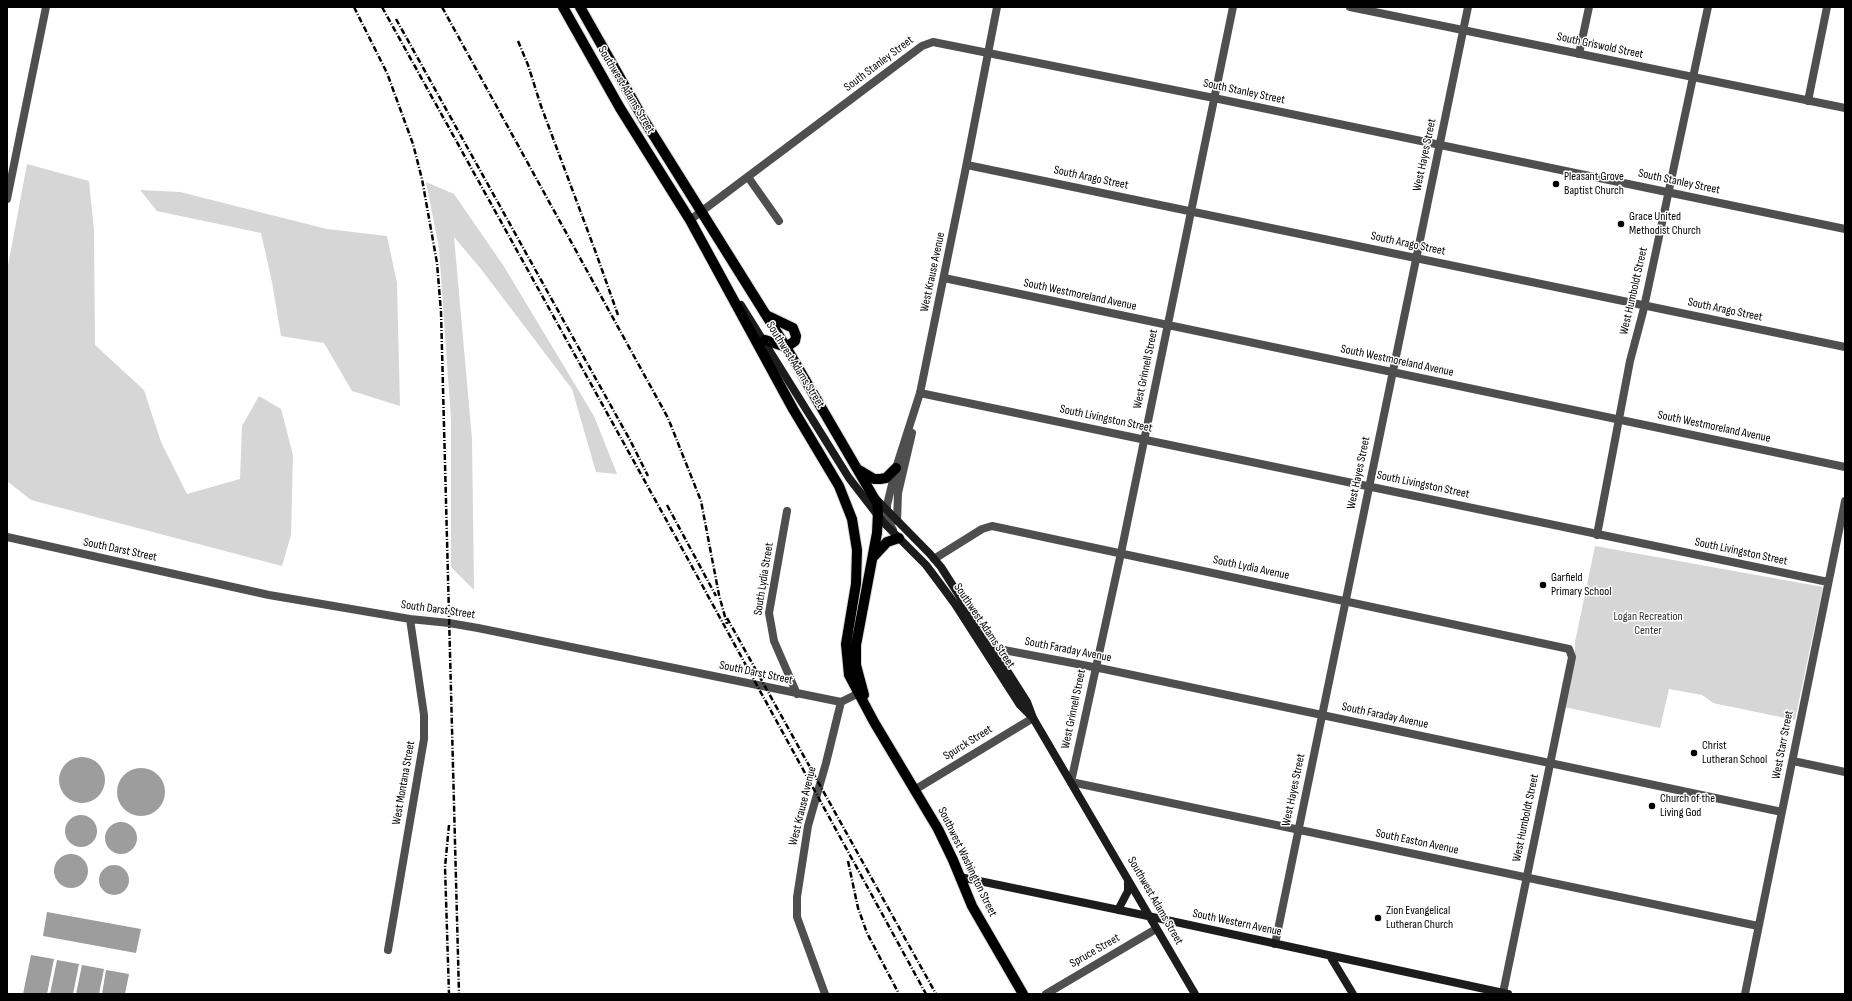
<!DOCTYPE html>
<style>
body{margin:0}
#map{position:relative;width:1852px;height:1001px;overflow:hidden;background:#fff;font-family:"Sofia Sans Condensed",sans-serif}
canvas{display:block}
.frame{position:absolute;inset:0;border:8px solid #000;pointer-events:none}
</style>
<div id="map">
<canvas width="1852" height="1001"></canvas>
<div class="frame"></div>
</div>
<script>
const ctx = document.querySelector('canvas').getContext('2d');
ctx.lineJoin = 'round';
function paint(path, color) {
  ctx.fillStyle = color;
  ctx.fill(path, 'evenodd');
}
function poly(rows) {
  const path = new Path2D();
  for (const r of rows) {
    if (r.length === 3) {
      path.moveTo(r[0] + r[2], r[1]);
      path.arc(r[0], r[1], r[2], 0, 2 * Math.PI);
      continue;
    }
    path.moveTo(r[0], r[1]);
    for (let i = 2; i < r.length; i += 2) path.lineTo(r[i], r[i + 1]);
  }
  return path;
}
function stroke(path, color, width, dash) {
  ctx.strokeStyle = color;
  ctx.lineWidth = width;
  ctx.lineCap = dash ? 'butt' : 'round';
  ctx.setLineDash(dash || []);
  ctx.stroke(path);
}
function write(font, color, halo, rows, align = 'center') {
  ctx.font = font + ' "Sofia Sans Condensed",sans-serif';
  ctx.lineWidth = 3;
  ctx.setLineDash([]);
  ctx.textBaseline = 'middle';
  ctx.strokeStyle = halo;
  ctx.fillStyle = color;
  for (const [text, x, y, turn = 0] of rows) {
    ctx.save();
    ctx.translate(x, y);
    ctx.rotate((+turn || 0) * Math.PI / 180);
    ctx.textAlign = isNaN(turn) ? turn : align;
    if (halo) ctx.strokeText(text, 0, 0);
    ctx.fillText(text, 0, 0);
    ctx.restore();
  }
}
const green = poly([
 [27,164,89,181,94,230,95,345,144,390,161,442,187,494,240,479,242,426,259,396,281,409,293,455,291,535,282,566,31,500,7,481,7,271],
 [426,182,454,194,503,265,594,416,617,474,596,472,572,389,481,269,454,237,472,439,474,590,451,567,451,420,439,248],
 [140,190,180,192,327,229,387,236,397,283,400,406,352,391,324,343,281,336,272,282,261,233,157,211],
 [1595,546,1823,587,1795,720,1713,703,1702,695,1669,689,1660,728,1564,707,1575,655,1575,642]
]);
const water = poly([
 [82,780,23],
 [141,792,24],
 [81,831,16],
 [121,838,16],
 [71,871,17],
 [114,880,15],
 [47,912,141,929,136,953,43,936],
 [31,955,54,959,47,994,23,994],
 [57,960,79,964,73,994,50,994],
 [82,965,104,969,99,994,76,994],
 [106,970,129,974,125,994,102,994]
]);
const minor = poly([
 [1233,7,1121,553,1071,782,1758,926],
 [1579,54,1589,7],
 [1808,101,1827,7],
 [967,165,1845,347],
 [748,177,779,221],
 [7,199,46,7],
 [690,220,922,46,933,42,1214,98,1845,229],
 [944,278,1845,467],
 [920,393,1828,582],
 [787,511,769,613,774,641,797,694],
 [1597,535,1630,361,1643,312,1708,7],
 [7,537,269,595,410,619,449,623,478,628,841,702,863,691],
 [934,559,982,529,992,526,1569,649,1572,657,1571,662,1503,993],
 [988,647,1104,669,1782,812],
 [1793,761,1845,772],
 [916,789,1033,718],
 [1275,944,1468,7],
 [388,950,424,739,424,715,410,619],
 [825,994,797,917,797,897,808,826,826,763,841,702],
 [1046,994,1156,929],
 [1745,994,1845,501]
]);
const tertiary = poly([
 [1350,7,1845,108],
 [897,521,898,493,912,433],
 [893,530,887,519,887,505,896,468,920,393,965,172,997,7]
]);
const secondary = poly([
 [741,305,849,478,883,522,926,565,938,581,955,604,1020,705,1031,716],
 [876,499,930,554,941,567,1027,702,1033,718,1195,994],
 [960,877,1148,916,1508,994],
 [1118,910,1128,891,1128,881],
 [1330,956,1353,994]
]);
const primary = poly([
 [563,7,620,108,690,220,793,409,839,486,852,519,857,550,856,584,846,644,849,675,874,722,938,829,953,860,972,906,1023,994],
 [580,7,644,120,786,347,877,503,878,512,877,533,856,645,856,665,864,695],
 [765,340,786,347,795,341,796,336,793,328,766,315],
 [859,470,874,479,880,479,886,478,896,468],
 [874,556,887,542,899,538]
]);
const rail = poly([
 [354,7,387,73,413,144,422,179,437,263,441,312,459,994],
 [382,7,673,532,926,994],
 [442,7,668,418,701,501,719,595,727,624],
 [396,19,631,442,648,476],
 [518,41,528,65,541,106,596,253,618,315],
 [667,505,716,596],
 [727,618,936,994],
 [449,825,445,867,449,994],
 [848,861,858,908,867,933,899,994]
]);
const markers = [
 [1556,184,4,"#000"],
 [1621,224,4,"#000"],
 [1543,585,4,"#000"],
 [1694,753,4,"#000"],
 [1652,806,4,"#000"],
 [1378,918,4,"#000"]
];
const streetNames = [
 ["South Griswold Street",1600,46,12],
 ["South Stanley Street",879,64,-37],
 ["Southwest Adams Street",626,90,59],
 ["South Stanley Street",1244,92,12],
 ["West Hayes Street",1425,155,-78],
 ["South Arago Street",1091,178,12],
 ["South Stanley Street",1679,182,12],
 ["South Arago Street",1408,244,12],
 ["West Krause Avenue",933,272,-78],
 ["West Humboldt Street",1634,291,-77],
 ["South Westmoreland Avenue",1080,295,12],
 ["South Arago Street",1725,310,12],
 ["South Westmoreland Avenue",1397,361,12],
 ["Southwest Adams Street",795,365,58],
 ["West Grinnell Street",1146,369,-78],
 ["South Livingston Street",1106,419,12],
 ["South Westmoreland Avenue",1714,427,12],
 ["West Hayes Street",1359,473,-78],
 ["South Livingston Street",1423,485,12],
 ["South Darst Street",120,550,12],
 ["South Livingston Street",1741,552,12],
 ["South Lydia Avenue",1251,568,12],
 ["South Lydia Street",764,579,-81],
 ["South Darst Street",438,610,8],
 ["Southwest Adams Street",984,626,56],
 ["South Faraday Avenue",1068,650,11],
 ["South Darst Street",756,673,12],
 ["West Grinnell Street",1074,709,-78],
 ["South Faraday Avenue",1385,716,12],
 ["Spurck Street",968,743,-32],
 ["West Starr Street",1783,745,-79],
 ["West Montana Street",404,783,-80],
 ["West Hayes Street",1294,790,-78],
 ["West Krause Avenue",803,806,-76],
 ["West Humboldt Street",1526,818,-78],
 ["South Easton Avenue",1417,842,12],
 ["Southwest Washington Street",967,862,64],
 ["Southwest Adams Street",1155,901,60],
 ["South Western Avenue",1237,923,12],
 ["Spruce Street",1095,951,-30]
];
const poiNames = [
 ["Pleasant Grove",1564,177],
 ["Baptist Church",1564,191],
 ["Grace United",1629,217],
 ["Methodist Church",1629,231],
 ["Garfield",1551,578],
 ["Primary School",1551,592],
 ["Christ",1702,746],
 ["Lutheran School",1702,760],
 ["Church of the",1660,799],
 ["Living God",1660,813],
 ["Zion Evangelical",1386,911],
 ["Lutheran Church",1386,925]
];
const parkNames = [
 ["Logan Recreation",1648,617],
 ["Center",1648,631]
];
paint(green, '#d6d6d6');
paint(water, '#9d9d9d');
stroke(primary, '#dbdbdb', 12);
stroke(minor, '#4f4f4f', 8);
stroke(tertiary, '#4f4f4f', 8);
stroke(secondary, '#1c1c1c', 8);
stroke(primary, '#000', 10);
stroke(rail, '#000', 2.5, [6, 2, 1, 2]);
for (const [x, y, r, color] of markers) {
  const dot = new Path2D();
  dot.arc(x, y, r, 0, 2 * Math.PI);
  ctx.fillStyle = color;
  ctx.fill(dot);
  stroke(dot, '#fff', 1.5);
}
write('12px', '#000', '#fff', streetNames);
write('12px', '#000', '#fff', poiNames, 'left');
write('12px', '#2d2d2d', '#fff', parkNames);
</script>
